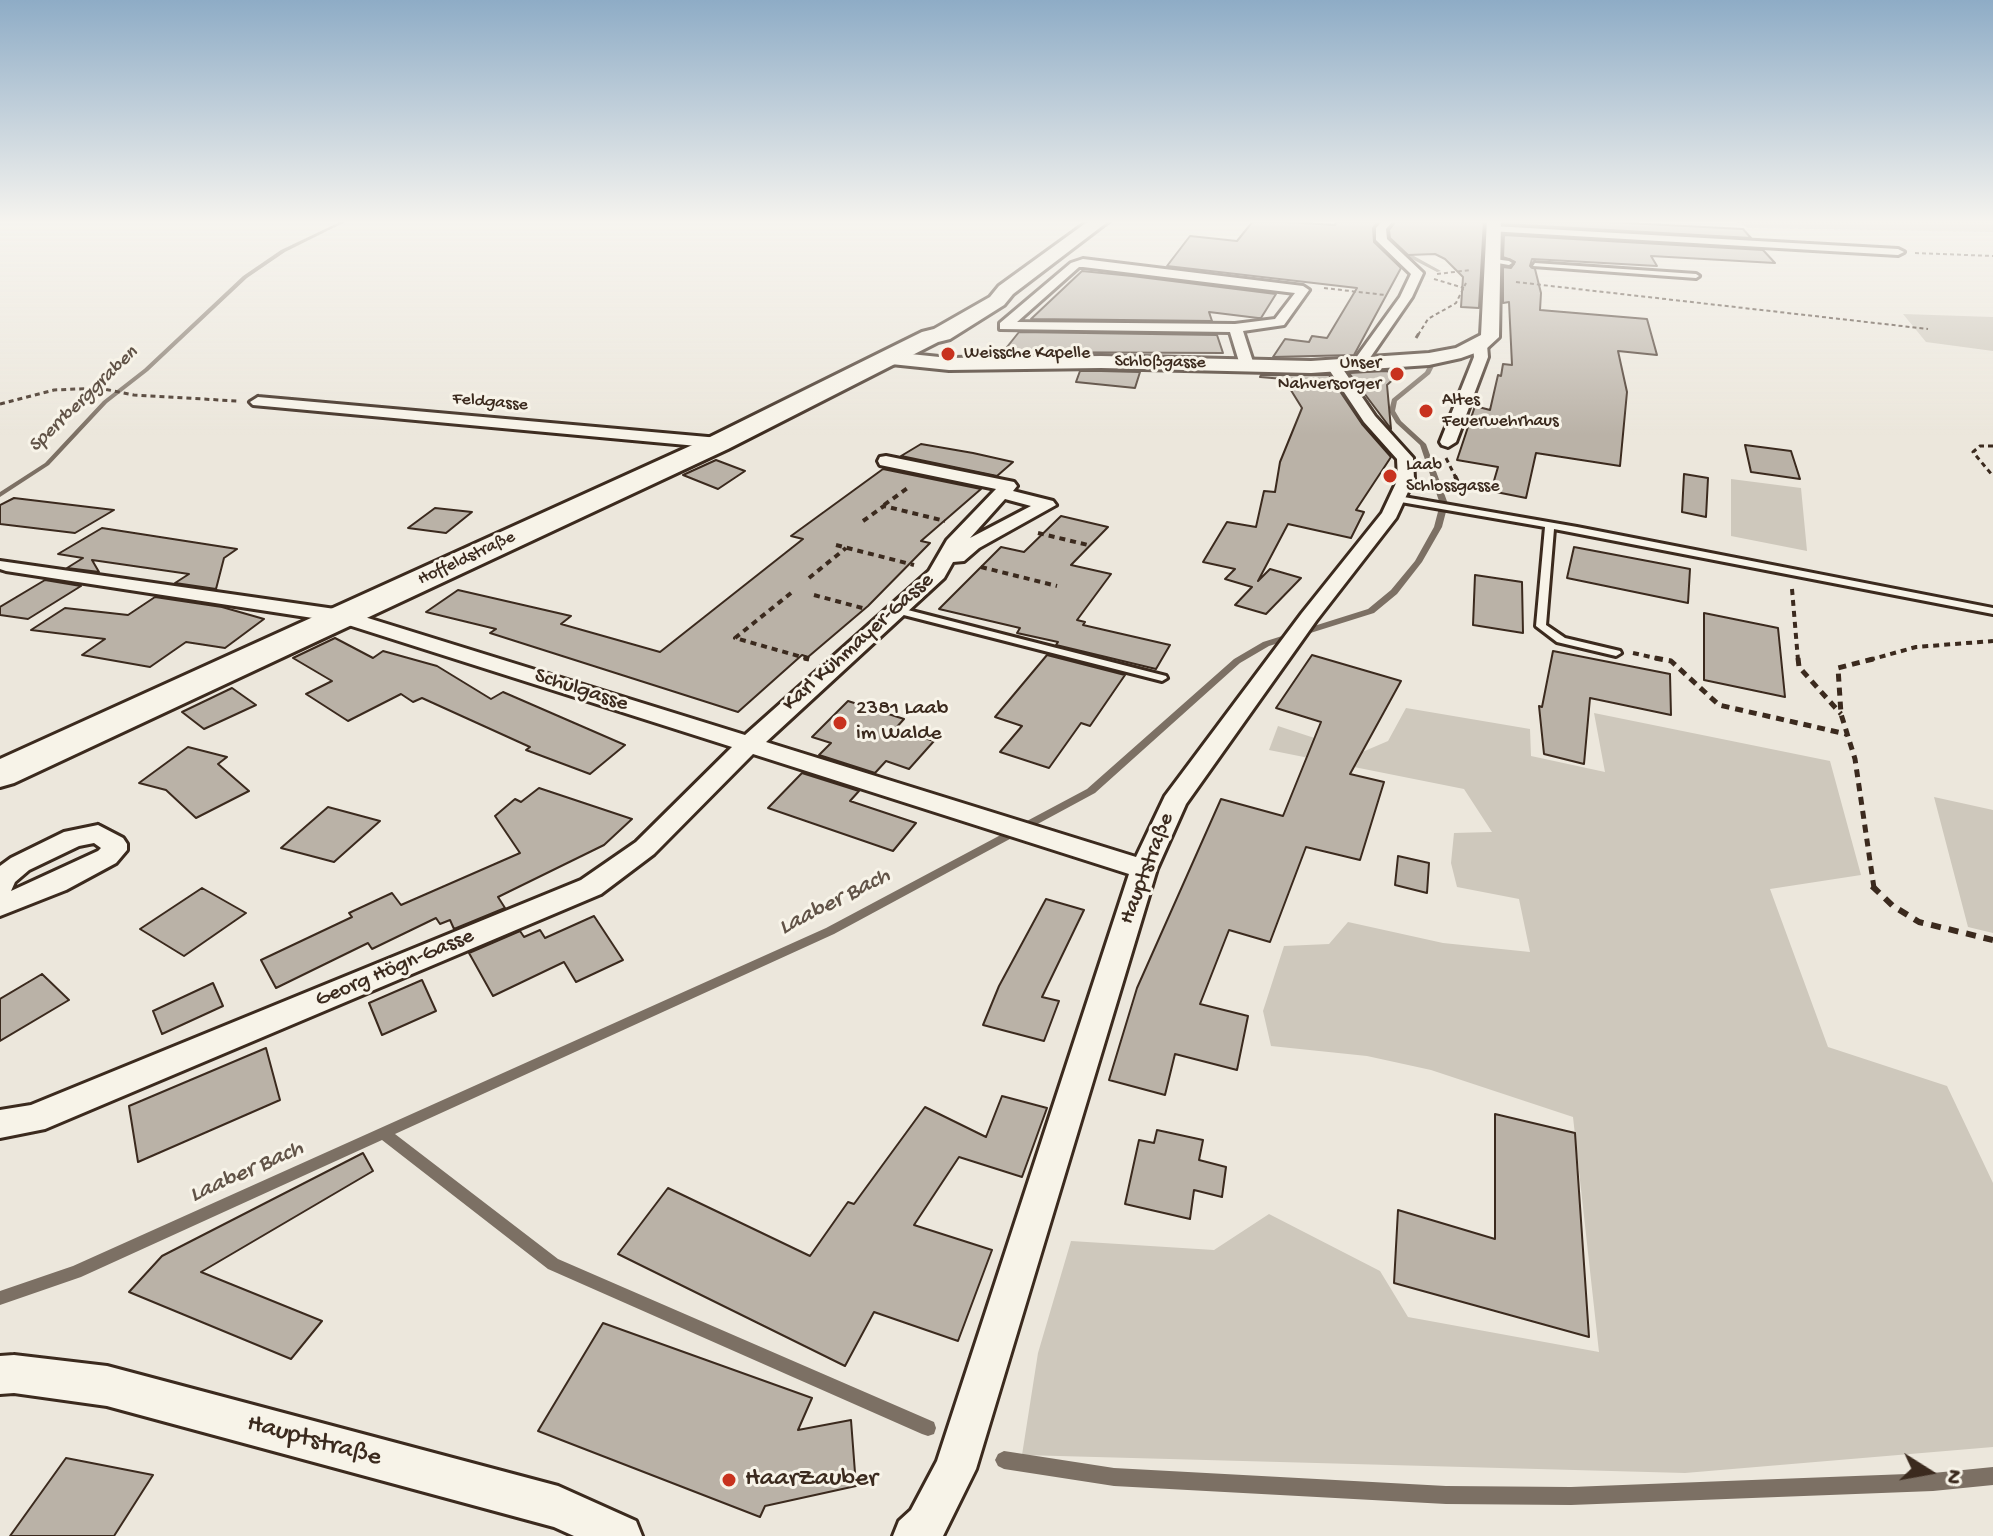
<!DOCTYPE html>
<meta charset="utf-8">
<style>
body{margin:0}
#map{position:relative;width:1993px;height:1536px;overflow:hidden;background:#ece7dc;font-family:"Gochi Hand",sans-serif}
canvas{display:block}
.north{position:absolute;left:1889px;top:1432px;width:80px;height:80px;-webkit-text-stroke:6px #f7f3e8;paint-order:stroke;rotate:101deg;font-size:22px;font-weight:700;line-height:32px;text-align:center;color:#3b2a1e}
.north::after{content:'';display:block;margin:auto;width:28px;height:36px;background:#3b2a1e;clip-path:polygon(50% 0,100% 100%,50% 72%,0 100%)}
</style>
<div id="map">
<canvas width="1993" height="1536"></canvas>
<div class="north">N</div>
</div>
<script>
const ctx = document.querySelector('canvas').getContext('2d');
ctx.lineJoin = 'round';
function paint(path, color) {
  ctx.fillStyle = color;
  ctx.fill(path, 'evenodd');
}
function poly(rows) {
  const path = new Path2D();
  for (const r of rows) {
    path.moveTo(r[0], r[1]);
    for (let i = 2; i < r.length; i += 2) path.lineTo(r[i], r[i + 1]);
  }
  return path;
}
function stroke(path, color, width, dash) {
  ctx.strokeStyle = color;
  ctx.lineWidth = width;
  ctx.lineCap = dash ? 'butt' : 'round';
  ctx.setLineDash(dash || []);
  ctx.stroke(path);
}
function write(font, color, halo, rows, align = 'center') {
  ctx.font = font + ' "Gochi Hand",sans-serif';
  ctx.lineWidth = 6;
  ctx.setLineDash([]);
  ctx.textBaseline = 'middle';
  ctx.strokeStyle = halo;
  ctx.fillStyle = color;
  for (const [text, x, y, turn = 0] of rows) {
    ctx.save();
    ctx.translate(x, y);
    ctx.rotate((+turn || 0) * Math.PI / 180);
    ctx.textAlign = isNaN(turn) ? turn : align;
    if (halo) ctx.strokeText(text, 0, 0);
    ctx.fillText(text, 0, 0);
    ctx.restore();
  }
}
const green = poly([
 [1733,220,1993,220,1993,232,1748,228],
 [1903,314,1993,317,1993,351,1926,342],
 [1731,479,1801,488,1807,551,1731,536],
 [1406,708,1530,729,1531,756,1605,772,1594,713,1830,761,1861,875,1770,889,1828,1047,1947,1086,1993,1183,1993,1447,1685,1473,1022,1455,1038,1353,1071,1241,1214,1250,1269,1214,1380,1271,1408,1317,1599,1352,1573,1117,1431,1070,1367,1056,1271,1046,1263,1011,1284,946,1329,944,1348,922,1443,943,1530,952,1519,899,1457,887,1451,863,1454,833,1492,832,1464,789,1269,750,1278,726,1360,753,1388,741],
 [1934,797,1993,810,1993,933,1968,927]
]);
const stream = poly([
 [344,220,349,220,285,252,247,278,148,371,107,403,49,465,0,497,0,492,45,463,103,401,144,369,243,276,281,250,344,220],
 [1399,245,1403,245,1414,256,1441,271,1437,272,1410,258,1399,247,1399,245],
 [1431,361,1436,362,1430,374,1397,401,1395,411,1401,421,1426,444,1448,504,1442,527,1422,562,1397,594,1374,613,1269,646,1240,663,1095,793,834,934,395,1134,558,1259,934,1422,936,1428,934,1434,928,1436,922,1434,548,1269,382,1140,81,1277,0,1305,0,1291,73,1266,826,928,1087,789,1234,659,1263,642,1368,609,1391,590,1415,561,1434,527,1440,504,1420,445,1396,423,1389,411,1392,399,1425,372,1431,361],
 [1004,1451,1114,1468,1446,1486,1571,1487,1933,1473,1993,1467,1993,1485,1933,1491,1571,1505,1446,1504,1114,1486,1004,1469,998,1466,995,1460,998,1454,1004,1451]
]);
const building = poly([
 [1254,220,1335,225,1337,220,1379,220,1373,228,1374,242,1401,268,1354,355,1273,357,1285,339,1309,342,1312,336,1327,338,1357,288,1167,266,1190,236,1237,241,1254,220],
 [1397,220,1484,220,1479,308,1461,307,1463,277,1445,259,1435,254,1408,255,1390,238,1389,230,1397,220],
 [1504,220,1569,220,1743,229,1751,238,1504,224,1504,220],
 [1504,235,1763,250,1775,263,1651,256,1657,266,1532,259,1530,266,1535,269,1541,293,1540,310,1647,319,1657,355,1618,351,1627,392,1620,466,1536,453,1526,498,1491,491,1498,467,1457,460,1475,406,1490,410,1498,375,1501,376,1503,364,1512,365,1509,302,1503,303,1503,267,1511,268,1515,262,1503,257,1504,235],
 [1082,271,1132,276,1276,294,1261,318,1258,318,1209,312,1212,321,1031,319,1082,271],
 [1019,332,1217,335,1223,353,1003,352,1019,332],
 [1080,371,1101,371,1140,372,1135,388,1076,382,1080,371],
 [1386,371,1399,374,1387,385,1391,429,1349,373,1386,371],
 [1261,375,1329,375,1362,424,1391,457,1356,510,1364,512,1351,538,1288,524,1258,581,1270,569,1301,578,1266,614,1235,605,1252,587,1225,579,1235,569,1203,562,1227,522,1256,527,1264,491,1275,492,1280,462,1302,408,1284,379,1260,377,1261,375],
 [921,444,973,453,1013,462,997,476,901,456,921,444],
 [1745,445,1791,451,1800,479,1751,472,1745,445],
 [716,460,745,471,718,489,683,475,716,460],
 [883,469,981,489,921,541,930,543,868,606,808,657,802,655,738,712,490,633,496,629,426,612,458,590,571,616,561,624,660,652,803,539,791,536,883,469],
 [1684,474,1708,478,1706,517,1682,512,1684,474],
 [14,498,114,510,75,533,0,524,0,505,14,498],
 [435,508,472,512,446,533,408,528,435,508],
 [1061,516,1108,527,1071,565,1111,574,1077,620,1085,622,1083,625,1170,645,1156,669,1056,645,1058,642,1017,633,1020,628,939,609,1001,547,1024,552,1061,516],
 [102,528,237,549,224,558,216,589,175,583,189,574,92,560,99,572,67,568,83,558,58,554,102,528],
 [1574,547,1690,569,1688,603,1567,578,1574,547],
 [1475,575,1522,582,1523,633,1473,625,1475,575],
 [45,580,81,586,28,619,0,615,0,607,45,580],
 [155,597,222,607,264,619,225,648,186,642,150,667,82,655,105,639,31,630,65,608,128,615,155,597],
 [1704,613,1778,628,1785,697,1704,680,1704,613],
 [335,638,373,658,383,651,437,666,491,699,503,692,625,745,590,774,526,750,530,747,422,698,413,702,401,694,348,721,306,694,332,681,293,658,335,638],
 [1553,651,1670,674,1671,715,1590,698,1584,764,1544,754,1539,706,1542,707,1553,651],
 [1047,655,1125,675,1090,726,1081,723,1049,768,1000,752,1022,726,995,717,1047,655],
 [1312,655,1401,681,1350,774,1384,782,1360,860,1306,847,1270,942,1229,930,1200,1004,1248,1016,1237,1070,1175,1054,1165,1095,1109,1080,1137,988,1221,799,1283,816,1321,722,1276,708,1312,655],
 [232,688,256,705,204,729,182,712,232,688],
 [848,701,904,719,895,729,934,741,909,769,886,761,875,773,819,755,831,743,812,737,848,701],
 [188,747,227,757,218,764,249,791,196,818,166,790,139,783,188,747],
 [802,773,859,791,850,801,916,823,893,851,768,808,802,773],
 [539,788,632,819,604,845,498,897,505,908,454,929,450,920,440,924,436,918,372,949,368,943,276,988,261,960,352,917,349,913,392,893,401,905,520,853,495,816,515,799,521,802,539,788],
 [328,807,380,821,334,862,281,848,328,807],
 [1398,856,1429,863,1427,893,1395,885,1398,856],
 [202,888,246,913,184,956,140,929,202,888],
 [1046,899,1084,910,1042,997,1059,1001,1044,1041,983,1025,999,986,1046,899],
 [594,916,623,960,576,982,564,962,493,996,469,953,520,931,524,937,540,930,545,938,594,916],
 [42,974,69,1000,0,1041,0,999,42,974],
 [422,980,436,1011,382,1035,369,1003,422,980],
 [213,983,223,1006,162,1034,153,1011,213,983],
 [266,1048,280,1100,138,1162,129,1106,266,1048],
 [1002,1096,1047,1108,1022,1177,959,1157,914,1225,992,1250,958,1341,874,1312,845,1366,618,1254,668,1188,810,1256,848,1202,854,1204,925,1107,986,1137,1002,1096],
 [1495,1114,1575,1133,1589,1337,1394,1283,1398,1210,1495,1239,1495,1114],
 [1157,1130,1203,1140,1199,1160,1226,1167,1222,1197,1194,1190,1190,1219,1125,1204,1139,1140,1154,1143,1157,1130],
 [363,1153,373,1171,201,1272,322,1321,291,1359,129,1292,162,1256,363,1153],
 [603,1323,812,1398,798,1430,851,1420,856,1486,765,1506,760,1517,538,1431,603,1323],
 [66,1458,153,1475,114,1536,10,1536,66,1458]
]);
const pathFar4 = poly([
 [1915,253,1993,256],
 [1437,274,1471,270],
 [1434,279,1464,288],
 [1516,282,1928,329],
 [1324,288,1385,295],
 [1418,335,1428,319,1456,303,1466,283]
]);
const pathFar3 = poly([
 [1416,338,1419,333],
 [0,404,54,390,99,388,134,395,237,401],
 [1993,446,1980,446,1973,452,1993,476],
 [1446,458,1456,478]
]);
const pathFar2 = poly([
 [1455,476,1463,492],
 [884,505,909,487],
 [863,521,884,506,945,521],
 [1038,533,1088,545],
 [836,545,914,565],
 [981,567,1057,586],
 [809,578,846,548],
 [1792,589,1798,660],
 [791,593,735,638,809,659],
 [814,595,866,609],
 [1633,653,1664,660],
 [1869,660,1916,647,1993,641]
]);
const pathFar1 = poly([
 [804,658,809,659],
 [1655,658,1671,661,1719,705,1846,734],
 [1798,658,1799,667,1841,714],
 [1874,888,1855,759,1841,714,1838,668,1877,658]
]);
const path = poly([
 [1872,886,1893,906,1919,922,1993,940]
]);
const service = poly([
 [1494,259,1509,261,1512,263,1509,265,1492,262,1494,259],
 [1535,263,1696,274,1699,276,1696,278,1533,266,1535,263],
 [1398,496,1577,527,1993,608,1993,614,1554,529,1546,625,1565,638,1620,651,1621,653,1616,656,1557,642,1536,626,1545,527,1395,501,1395,497,1398,496],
 [896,607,1166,676,1167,678,1162,681,892,612,891,610,896,607]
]);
const minor = poly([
 [1383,220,1394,220,1386,229,1387,239,1423,273,1412,297,1365,365,1360,366,1353,362,1400,297,1411,274,1376,240,1376,228,1383,220],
 [1493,226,1898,249,1904,252,1898,255,1489,231,1488,229,1493,226],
 [1083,259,1303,286,1309,290,1284,325,1243,331,1254,365,1247,369,1240,365,1230,332,1000,329,1000,323,1071,263,1083,259],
 [1079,267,1083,267,1295,293,1275,319,1235,324,1017,322,1079,267],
 [1480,341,1487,345,1488,357,1456,442,1448,447,1442,445,1440,442,1474,357,1473,345,1480,341],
 [1333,361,1338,362,1375,416,1413,458,1414,479,1396,518,1316,621,1186,804,1157,869,976,1469,943,1536,893,1536,899,1521,911,1510,937,1461,1129,874,753,754,654,854,601,894,45,1129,0,1138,0,1110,31,1105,581,880,636,842,732,747,339,622,6,571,0,569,0,561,342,610,745,735,929,571,947,540,996,489,880,465,878,461,880,457,886,456,1014,482,1017,486,1013,491,1053,501,1056,505,979,548,964,561,953,562,944,578,766,742,1136,857,1165,796,1302,613,1382,513,1398,479,1397,459,1364,422,1326,365,1333,361],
 [1005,499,1031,506,970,538,1005,499],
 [258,397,719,438,727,443,719,448,253,405,250,402,258,397],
 [98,825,123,838,127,844,127,850,116,863,66,890,0,916,0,866,11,858,64,832,98,825],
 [94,843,101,848,98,851,11,891,15,882,29,870,79,846,94,843],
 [14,1355,107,1366,558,1486,636,1521,642,1536,574,1536,554,1527,107,1406,14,1393,0,1394,0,1356,14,1355]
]);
const tertiary = poly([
 [1487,220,1501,220,1499,337,1486,349,1461,358,1429,365,1311,373,1101,368,949,370,891,364,882,358,891,352,949,358,1101,356,1311,361,1429,353,1456,348,1481,335,1487,220]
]);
const primary = poly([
 [1090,220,1110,220,1013,294,1004,305,950,339,938,342,728,449,14,783,0,787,0,759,710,437,922,332,934,329,990,297,999,286,1090,220]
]);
const markers = [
 [948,354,8,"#c8321e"],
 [1397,374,8,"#c8321e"],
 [1426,411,8,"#c8321e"],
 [1390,476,8,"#c8321e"],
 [840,723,8,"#c8321e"],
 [729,1480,8,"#c8321e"]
];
const farPoinames = [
 ["Weissche Kapelle",964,354],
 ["Unser",1381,364,"right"],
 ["Nahversorger",1381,385,"right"],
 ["Altes",1442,401],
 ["Feuerwehrhaus",1442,422],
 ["Laab",1406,466],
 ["Schlossgasse",1406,487]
];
const farStreetnames = [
 ["Schloßgasse",1160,363,1],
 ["Feldgasse",490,403,5],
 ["Hoffeldstraße",467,559,-25]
];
const farWaternames = [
 ["Sperrberggraben",84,400,-44]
];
const streetNames = [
 ["Karl Kühmayer-Gasse",859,643,-42],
 ["Schulgasse",581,691,18],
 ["Hauptstraße",1148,869,-69],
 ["Georg Högn-Gasse",395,969,-23]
];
const poiNames = [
 ["2381 Laab",856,710],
 ["im Walde",856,735]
];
const waterNames = [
 ["Laaber Bach",835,903,-27],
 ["Laaber Bach",247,1173,-24]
];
const nearStreetnames = [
 ["Hauptstraße",314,1442,15]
];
const nearPoinames = [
 ["HaarZauber",745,1480]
];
paint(green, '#cec8bc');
paint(stream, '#7c7064');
paint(building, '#bab2a7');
stroke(building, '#3b2a1e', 2);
stroke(service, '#3b2a1e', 6);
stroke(minor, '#3b2a1e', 6);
stroke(tertiary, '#3b2a1e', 6);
stroke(primary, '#3b2a1e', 6);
stroke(pathFar4, '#3b2a1e', 2, [4, 3]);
stroke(pathFar3, '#3b2a1e', 3, [5, 4]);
stroke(pathFar2, '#3b2a1e', 4, [6, 5]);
stroke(pathFar1, '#3b2a1e', 5, [8, 6]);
stroke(path, '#3b2a1e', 6, [10, 8]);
paint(service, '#f7f3e8');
paint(minor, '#f7f3e8');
paint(tertiary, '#f7f3e8');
paint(primary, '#f7f3e8');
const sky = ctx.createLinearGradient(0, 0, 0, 435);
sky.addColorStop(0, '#8eacc6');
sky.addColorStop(0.51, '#f6f4ef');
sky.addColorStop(1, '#f6f4ef00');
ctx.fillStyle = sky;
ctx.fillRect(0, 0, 1993, 435);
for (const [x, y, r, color] of markers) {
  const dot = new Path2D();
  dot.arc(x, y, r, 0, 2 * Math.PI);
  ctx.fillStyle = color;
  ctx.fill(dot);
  stroke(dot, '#f7f3e8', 3);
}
write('18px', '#3b2a1e', '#f7f3e8', farPoinames, 'left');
write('18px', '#3b2a1e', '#f7f3e8', farStreetnames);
write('italic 20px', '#615347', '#f7f3e8', farWaternames);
write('22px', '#3b2a1e', '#f7f3e8', streetNames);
write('22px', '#3b2a1e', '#f7f3e8', poiNames, 'left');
write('italic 24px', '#615347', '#f7f3e8', waterNames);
write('26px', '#3b2a1e', '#f7f3e8', nearStreetnames);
write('26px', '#3b2a1e', '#f7f3e8', nearPoinames, 'left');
</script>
